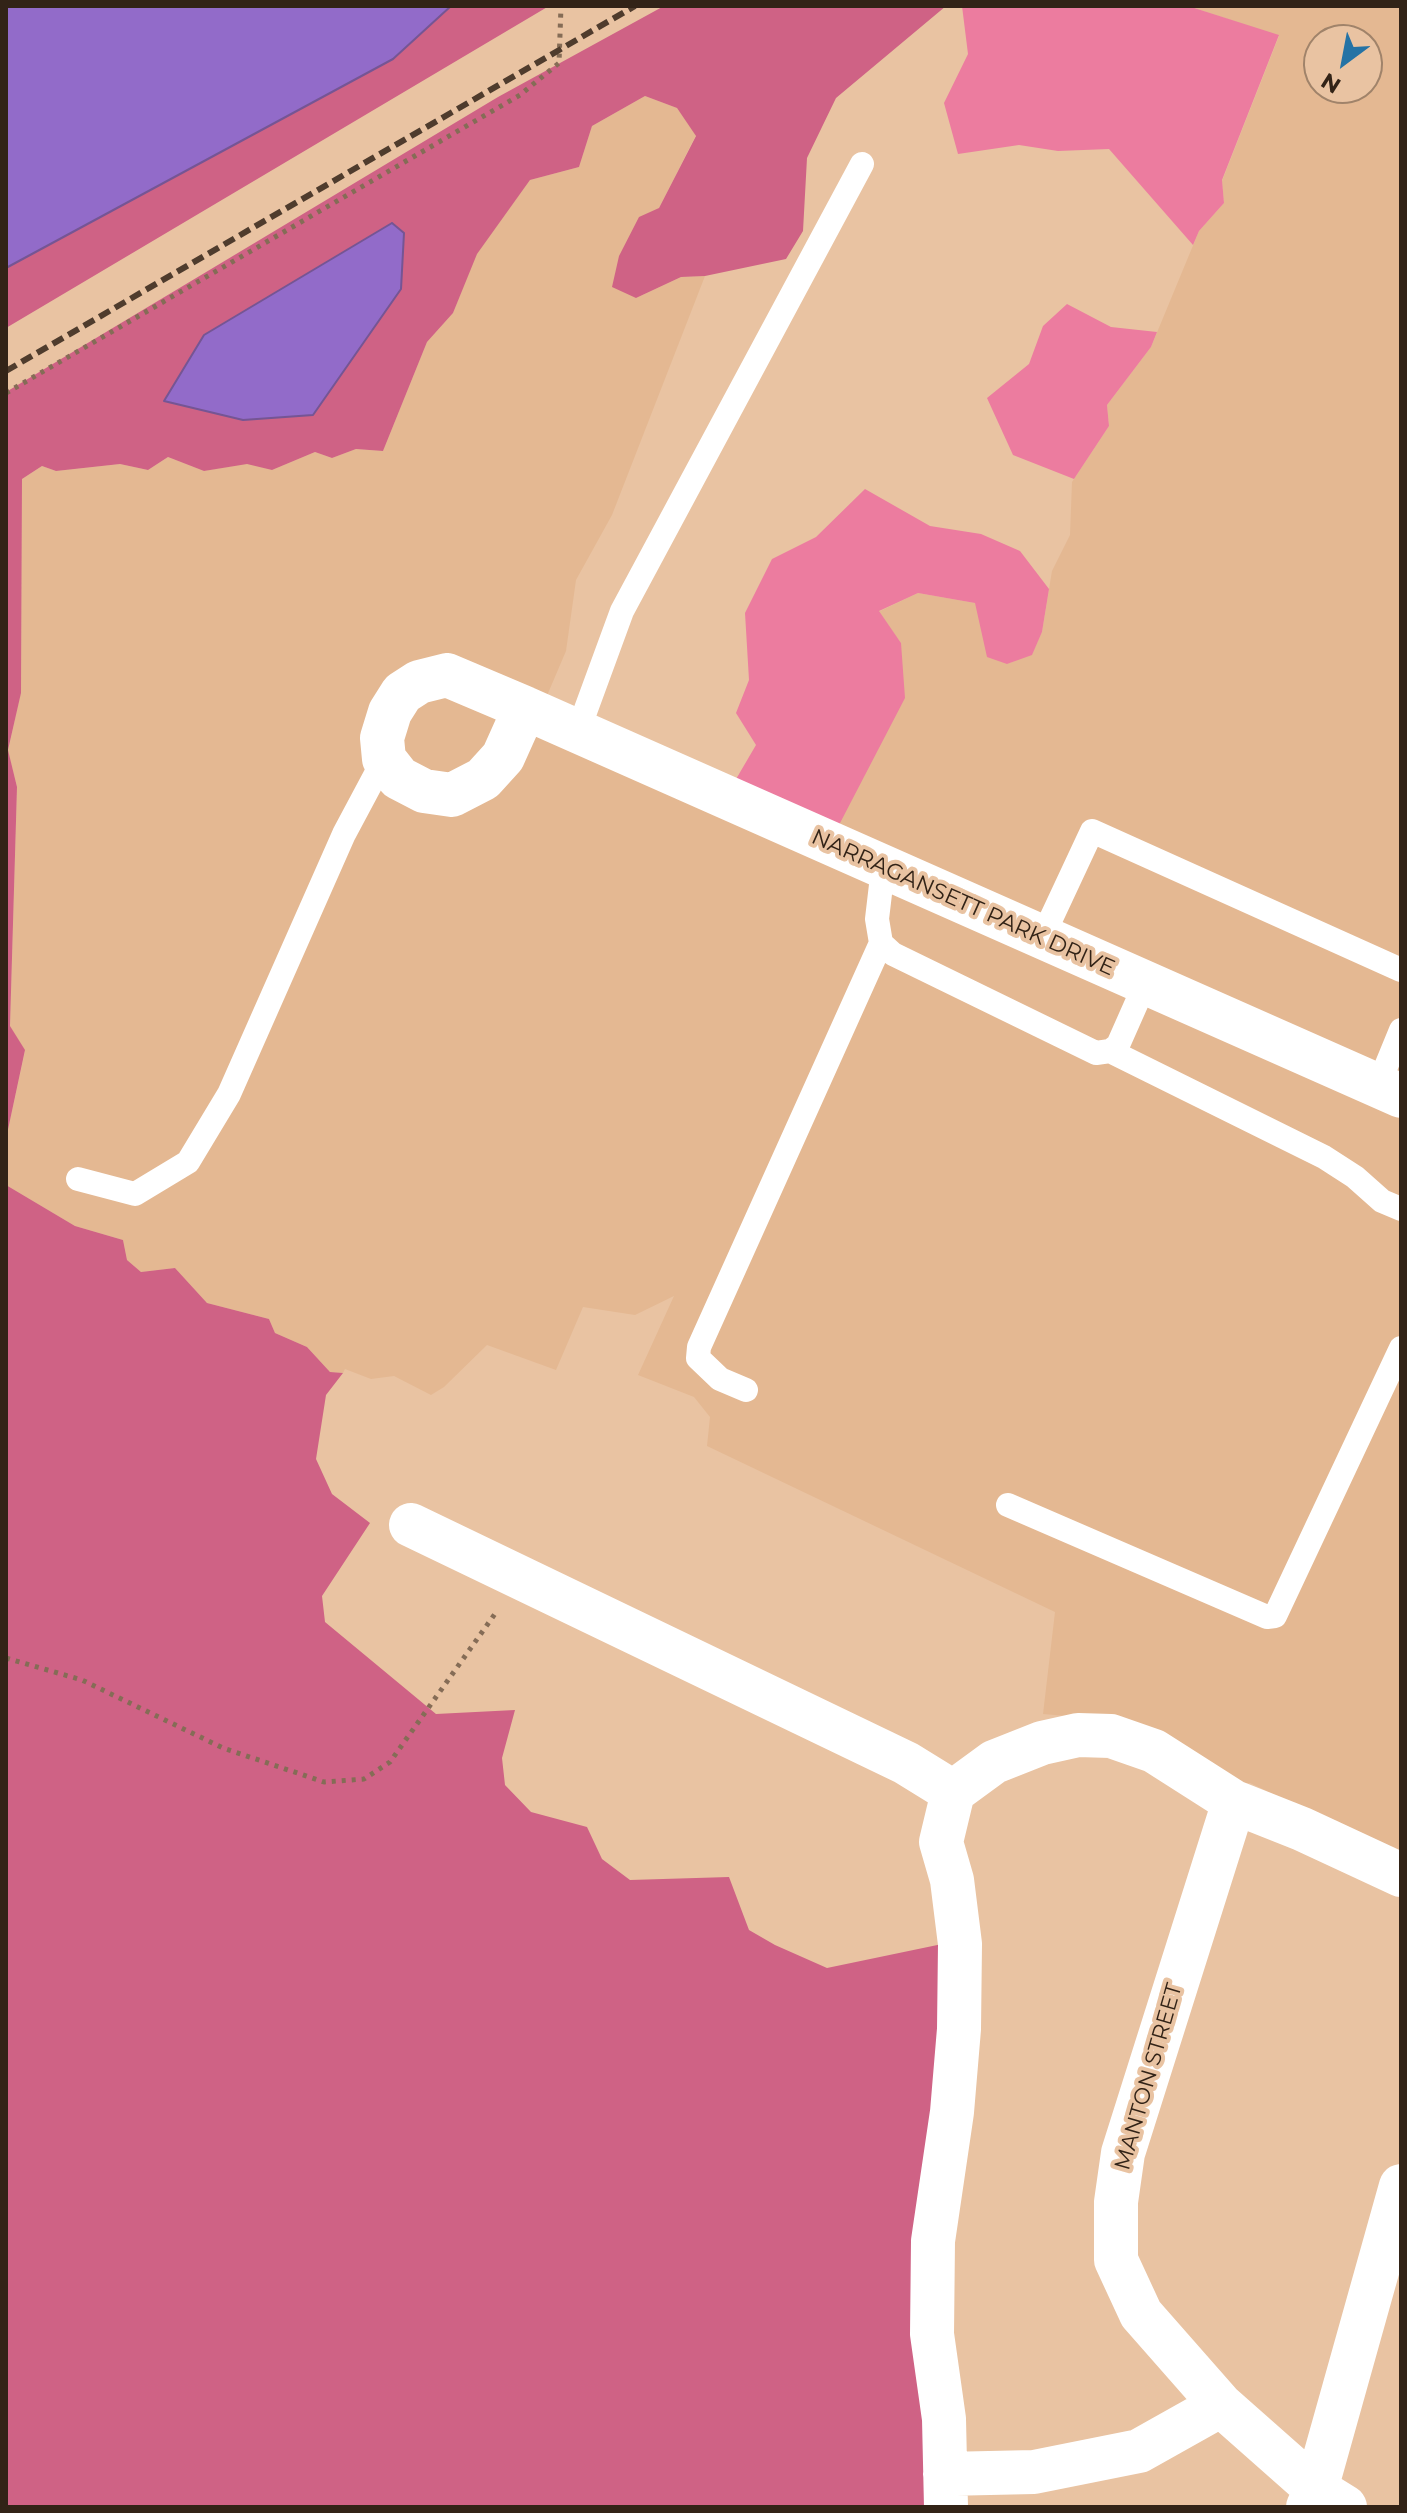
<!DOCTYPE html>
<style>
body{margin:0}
#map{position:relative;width:1407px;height:2513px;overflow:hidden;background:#e9c3a2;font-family:Montserrat,sans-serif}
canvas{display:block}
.frame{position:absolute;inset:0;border:8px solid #322317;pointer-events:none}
.north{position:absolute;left:1303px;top:24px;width:80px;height:80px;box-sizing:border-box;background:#e9c3a2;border:2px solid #a0836a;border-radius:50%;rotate:212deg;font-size:22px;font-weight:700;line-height:32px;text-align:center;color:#322317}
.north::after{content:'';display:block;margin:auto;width:28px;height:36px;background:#2573a5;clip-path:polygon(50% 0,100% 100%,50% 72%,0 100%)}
</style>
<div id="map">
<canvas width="1407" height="2513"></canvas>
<div class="frame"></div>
<div class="north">N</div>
</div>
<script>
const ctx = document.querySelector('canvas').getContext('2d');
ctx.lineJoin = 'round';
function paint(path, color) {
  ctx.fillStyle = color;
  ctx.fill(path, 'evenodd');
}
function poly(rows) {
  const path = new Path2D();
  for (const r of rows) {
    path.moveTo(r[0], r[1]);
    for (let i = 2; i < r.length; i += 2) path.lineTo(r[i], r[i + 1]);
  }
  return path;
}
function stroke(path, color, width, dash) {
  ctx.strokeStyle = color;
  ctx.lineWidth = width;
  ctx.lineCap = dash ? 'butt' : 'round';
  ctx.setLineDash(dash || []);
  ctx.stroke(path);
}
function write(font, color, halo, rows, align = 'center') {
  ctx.font = font + ' Montserrat,sans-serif';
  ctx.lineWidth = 8;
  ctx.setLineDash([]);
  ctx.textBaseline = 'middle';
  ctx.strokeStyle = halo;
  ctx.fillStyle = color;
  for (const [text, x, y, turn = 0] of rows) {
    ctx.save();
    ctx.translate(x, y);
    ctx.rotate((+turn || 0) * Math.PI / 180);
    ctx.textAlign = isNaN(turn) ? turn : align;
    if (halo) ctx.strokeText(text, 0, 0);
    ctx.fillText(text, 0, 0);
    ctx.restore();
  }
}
const built = poly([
 [1188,6,1401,6,1401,1855,1250,1783,1225,1784,1091,1718,1043,1714,1055,1612,707,1446,710,1417,694,1397,638,1375,674,1296,635,1315,583,1307,556,1370,487,1345,444,1387,431,1395,394,1376,371,1379,345,1369,343,1373,330,1372,307,1347,275,1333,269,1319,207,1303,175,1268,141,1272,127,1260,123,1240,75,1226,6,1185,6,1139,25,1051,10,1027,17,787,8,751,21,692,22,479,42,466,56,471,120,464,148,470,168,457,204,471,247,463,272,470,315,452,332,458,356,449,383,451,427,342,453,313,476,254,530,180,579,167,592,126,645,96,677,108,696,135,659,208,636,298,681,277,705,276,612,515,576,580,566,651,543,705,828,827,901,643,878,612,918,593,975,603,1007,664,1032,654,1042,632,1052,571,1070,535,1072,482,1109,426,1107,405,1151,347,1199,231,1224,203,1222,181,1279,36],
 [1319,40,1367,40,1367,88,1319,88]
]);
const green = poly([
 [962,6,1188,6,1279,35,1222,180,1224,203,1199,231,1193,245,1109,149,1058,151,1019,145,958,154,944,103,968,54],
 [1067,304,1111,327,1157,332,1151,347,1107,405,1109,426,1074,479,1013,455,987,398,1029,364,1043,326],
 [865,489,930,526,981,534,1020,551,1049,589,1042,632,1032,655,1007,664,987,657,975,603,918,593,879,611,901,643,905,698,839,825,732,786,756,745,736,713,749,680,745,613,772,559,816,537]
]);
const forest = poly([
 [451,6,549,6,6,328,6,268,393,59],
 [664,6,946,6,836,98,807,158,803,231,786,259,705,276,681,277,636,298,612,287,619,256,639,217,659,208,696,136,677,108,645,96,592,126,579,167,530,180,477,254,453,313,427,342,383,451,356,449,332,458,315,452,272,470,247,464,204,471,168,457,148,470,120,464,56,471,42,466,22,479,21,693,8,750,17,787,10,1026,25,1050,6,1139,6,392,498,97],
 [6,1185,75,1226,123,1240,127,1260,141,1272,175,1268,207,1303,269,1319,275,1333,307,1347,330,1372,343,1373,326,1395,316,1459,332,1494,370,1523,322,1596,325,1622,436,1714,515,1710,502,1758,505,1785,531,1812,587,1827,602,1859,630,1880,729,1877,749,1930,775,1945,827,1968,947,1943,946,2507,6,2507]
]);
const water = poly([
 [6,6,451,6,393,59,6,268,6,6],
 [392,223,404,233,401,289,313,415,243,420,164,401,204,335,392,223]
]);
const path = poly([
 [6,393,520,95,559,63,561,6],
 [6,1658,82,1680,223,1748,324,1782,364,1779,390,1762,497,1611]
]);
const service = poly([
 [578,731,622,611,862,164],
 [883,868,877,919,881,943,893,954,1096,1053,1110,1051,1118,1045,1145,984],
 [1042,938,1092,831,1401,970],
 [1110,1051,1324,1157,1355,1177,1382,1201,1401,1209],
 [1378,1086,1401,1030],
 [78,1179,135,1194,188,1162,229,1094,344,834,384,759],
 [746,1390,720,1379,698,1358,699,1347,881,943],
 [1008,1505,1267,1617,1275,1616,1401,1348]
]);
const minor = poly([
 [447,675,525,708,503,757,483,779,452,795,424,791,399,778,384,759,382,738,390,712,402,693,419,682,447,675],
 [525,708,1401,1096],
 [411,1525,906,1763,953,1792],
 [1234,1802,1123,2153,1116,2202,1116,2260,1141,2314,1221,2405,1316,2489,1345,2507],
 [945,2474,1034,2472,1139,2451,1221,2405],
 [946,2507,944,2419,932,2334,933,2241,952,2112,959,2029,960,1944,952,1880,941,1842,953,1792,994,1762,1042,1743,1078,1735,1111,1736,1154,1751,1234,1802,1302,1829,1401,1875],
 [1308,2507,1316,2489,1401,2186]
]);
const rail = poly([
 [6,371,635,6]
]);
const streetNames = [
 ["NARRAGANSETT PARK DRIVE",963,903,24],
 ["MANTON STREET",1149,2077,-74]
];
paint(built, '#e4b892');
paint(green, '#ec7c9f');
paint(forest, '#cf6285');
paint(water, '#926bc9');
stroke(water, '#755594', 2);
stroke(path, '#856c56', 5, [4, 6]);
stroke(service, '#fff', 24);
stroke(minor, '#fff', 44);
stroke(rail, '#4f3c2d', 6, [12, 6]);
write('22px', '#322317', '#e9c3a2', streetNames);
</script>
